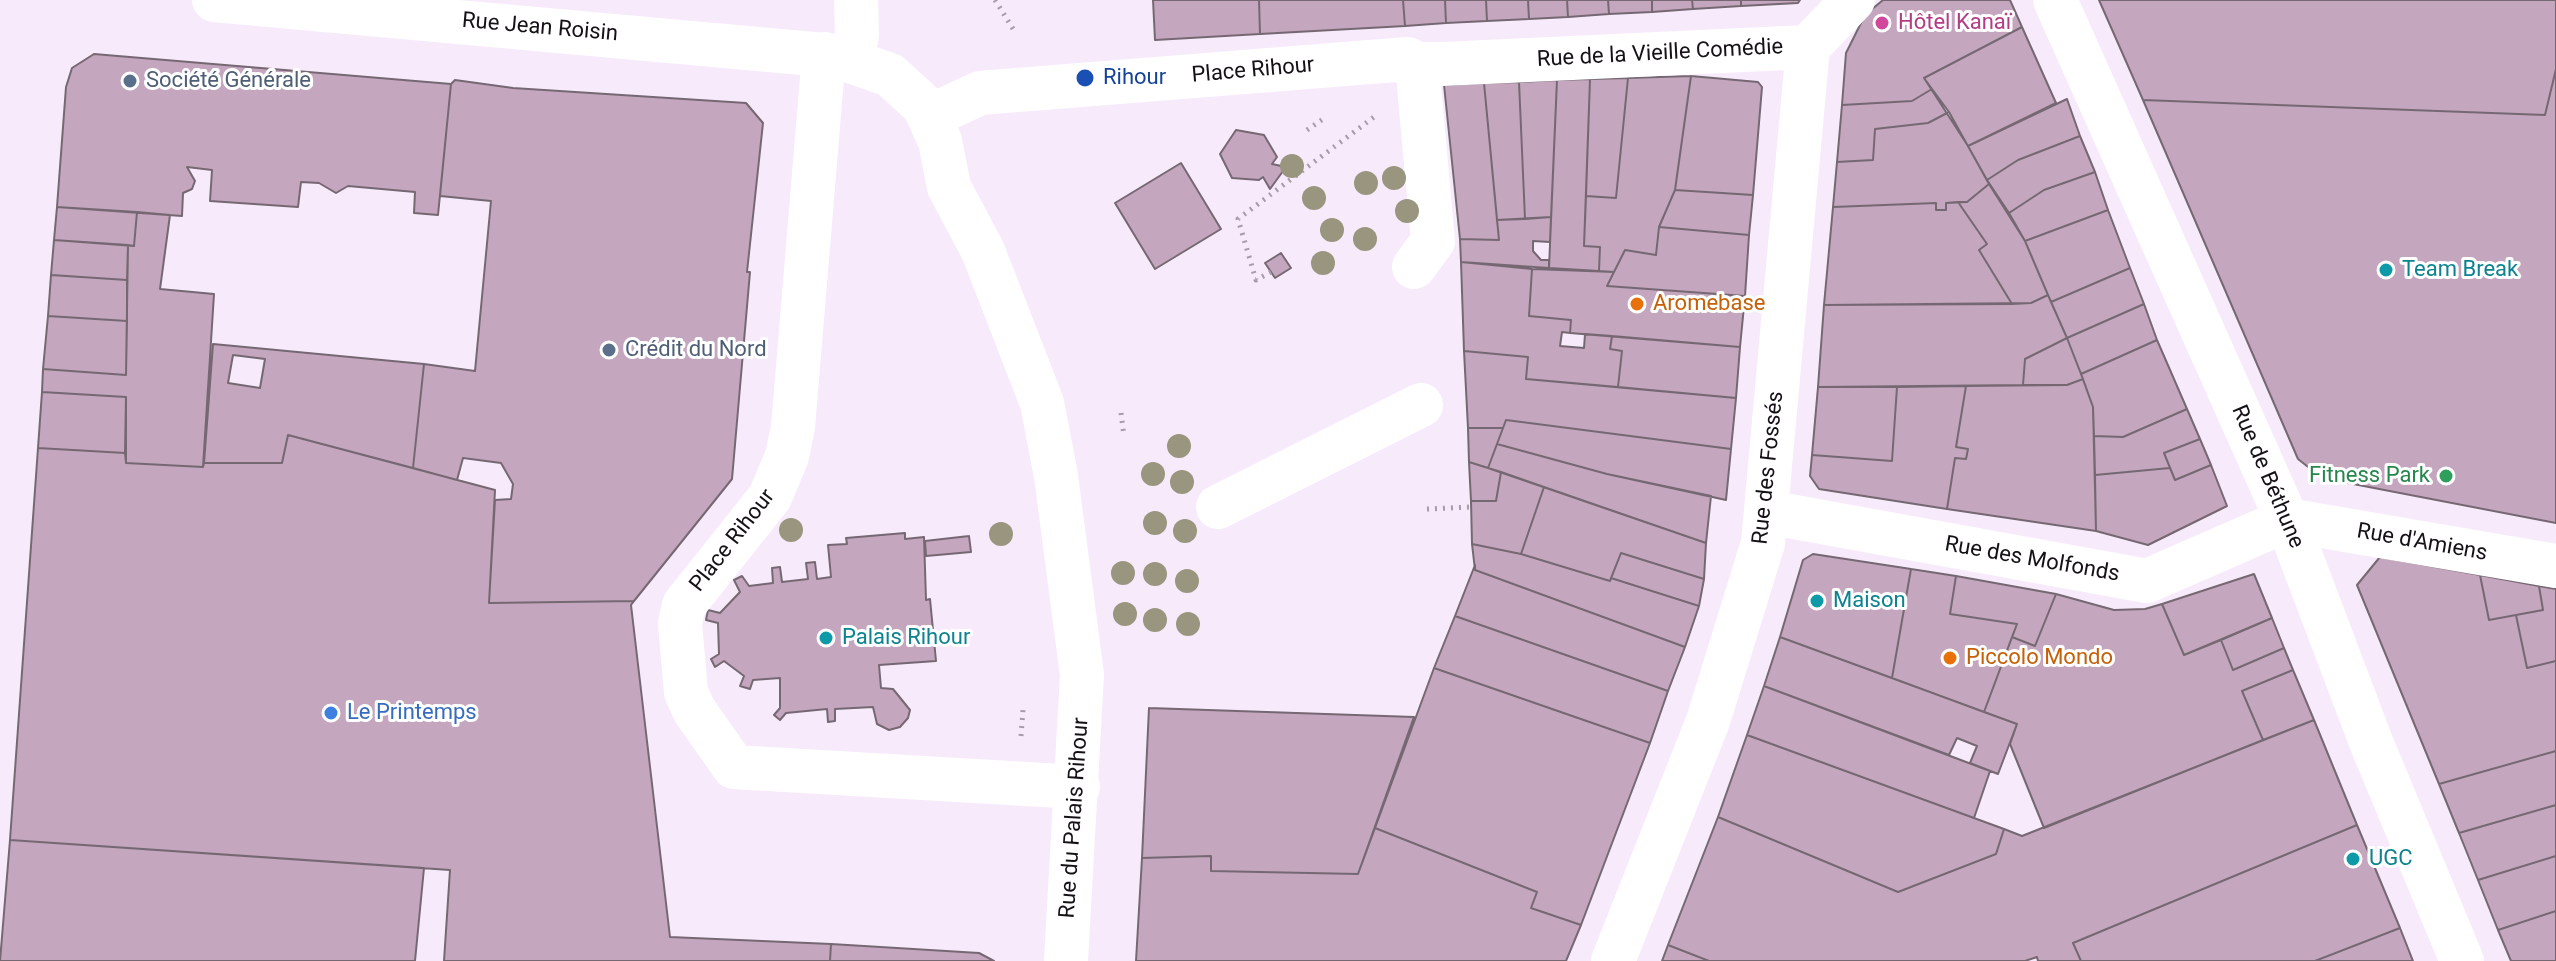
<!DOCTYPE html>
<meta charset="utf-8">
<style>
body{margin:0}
canvas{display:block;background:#f7eafb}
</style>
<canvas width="2556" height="961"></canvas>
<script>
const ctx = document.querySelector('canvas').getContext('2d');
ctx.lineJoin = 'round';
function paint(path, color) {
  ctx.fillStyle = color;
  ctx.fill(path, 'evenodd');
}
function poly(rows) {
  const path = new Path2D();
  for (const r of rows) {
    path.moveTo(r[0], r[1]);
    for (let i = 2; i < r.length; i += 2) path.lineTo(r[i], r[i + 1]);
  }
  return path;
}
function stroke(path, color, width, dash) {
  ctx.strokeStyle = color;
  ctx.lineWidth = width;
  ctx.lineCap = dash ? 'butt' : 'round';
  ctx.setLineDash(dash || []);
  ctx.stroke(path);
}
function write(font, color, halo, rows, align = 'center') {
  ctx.font = font + ' Roboto,sans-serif';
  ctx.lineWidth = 6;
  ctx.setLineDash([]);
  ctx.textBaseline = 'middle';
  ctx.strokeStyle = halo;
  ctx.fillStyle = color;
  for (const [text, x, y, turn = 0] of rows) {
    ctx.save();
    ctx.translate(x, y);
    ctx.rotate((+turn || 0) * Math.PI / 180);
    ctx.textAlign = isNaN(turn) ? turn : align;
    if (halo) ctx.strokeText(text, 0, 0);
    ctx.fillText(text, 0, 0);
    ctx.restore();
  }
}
const building = poly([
 [1153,0,1259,0,1260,34,1155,40,1153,0],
 [1259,0,1403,0,1405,26,1260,34,1259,0],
 [1403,0,1445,0,1446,23,1405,26,1403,0],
 [1445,0,1486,0,1487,21,1446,23,1445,0],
 [1486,0,1528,0,1529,19,1487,21,1486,0],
 [1528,0,1567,0,1568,17,1529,19,1528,0],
 [1567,0,1608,0,1609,14,1568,17,1567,0],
 [1608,0,1652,0,1652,12,1609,14,1608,0],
 [1652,0,1692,0,1693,9,1652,12,1652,0],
 [1692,0,1741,0,1741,6,1693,9,1692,0],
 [1741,0,1800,0,1798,3,1741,6,1741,0],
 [1883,0,2010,0,2022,27,1924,78,1932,89,1912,101,1842,105,1846,53,1865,15,1883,0],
 [2099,0,2556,0,2556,69,2545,115,2143,100,2099,0],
 [2022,27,2056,103,1968,146,1924,78,2022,27],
 [94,54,451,84,438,215,414,213,415,192,348,186,336,193,319,183,301,182,298,207,210,201,212,170,187,167,195,181,192,189,183,193,182,216,57,207,66,87,72,68,94,54],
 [2556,69,2556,523,2322,478,2298,459,2143,100,2545,115,2556,69],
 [1691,76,1675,190,1659,227,1656,255,1625,250,1614,272,1599,271,1600,247,1584,246,1586,196,1616,198,1628,78,1691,76],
 [1691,76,1758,82,1762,87,1753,195,1675,190,1691,76],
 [1628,78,1616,198,1586,196,1590,79,1628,78],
 [1590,79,1584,246,1600,247,1599,271,1549,268,1557,80,1590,79],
 [455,80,513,88,746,103,763,123,747,272,750,272,732,479,634,601,489,603,495,500,511,499,513,484,501,463,463,458,457,480,413,468,424,364,475,371,491,201,440,196,451,84,455,80],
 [1557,80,1551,217,1525,219,1519,82,1557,80],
 [1519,82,1525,219,1497,220,1484,83,1519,82],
 [1484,83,1499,240,1460,239,1444,85,1484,83],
 [1932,89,1949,112,1928,123,1875,129,1873,160,1837,162,1842,105,1912,101,1932,89],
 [2067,99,2080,136,2018,160,1987,180,1968,146,2067,99],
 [1949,112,1989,184,1967,202,1946,203,1946,210,1936,210,1936,203,1833,207,1837,162,1873,160,1875,129,1928,123,1949,112],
 [1236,130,1264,135,1277,157,1272,164,1286,167,1270,189,1263,177,1259,180,1232,178,1220,154,1236,130],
 [2080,136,2095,172,2044,190,2009,213,1987,180,2018,160,2080,136],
 [1181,163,1221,229,1155,269,1115,203,1181,163],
 [2095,172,2108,210,2025,241,2009,213,2044,190,2095,172],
 [1989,184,2025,241,2048,295,2031,303,2012,304,1979,250,1987,244,1958,202,1967,202,1989,184],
 [1675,190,1753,195,1749,235,1659,227,1675,190],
 [1958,202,1987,244,1979,250,2012,304,1824,305,1833,207,1936,203,1936,210,1946,210,1946,203,1958,202],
 [57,207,137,212,134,246,54,240,57,207],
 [2108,210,2130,268,2051,302,2025,241,2108,210],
 [137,212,170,215,160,289,214,294,203,467,126,463,126,397,42,392,43,369,126,375,128,245,134,246,137,212],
 [1551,217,1550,242,1533,241,1533,251,1541,260,1549,260,1549,268,1461,262,1460,239,1499,240,1497,220,1551,217],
 [1659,227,1749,235,1745,296,1607,286,1625,250,1656,255,1659,227],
 [54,240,128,245,127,280,51,275,54,240],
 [1281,253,1291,268,1275,278,1265,263,1281,253],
 [1461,262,1532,269,1529,316,1571,320,1570,333,1562,332,1560,346,1584,348,1585,334,1612,336,1610,349,1622,351,1618,387,1526,379,1528,357,1464,351,1461,262],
 [2130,268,2144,304,2067,338,2051,302,2130,268],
 [1532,269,1614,272,1607,286,1745,296,1740,347,1570,333,1571,320,1529,316,1532,269],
 [51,275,127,280,127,321,48,316,51,275],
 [2048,295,2067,338,2025,359,2023,385,1818,387,1824,305,2031,303,2048,295],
 [2144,304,2157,340,2081,374,2067,338,2144,304],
 [48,316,127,321,126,375,43,369,48,316],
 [1612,336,1740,347,1736,398,1618,387,1622,351,1610,349,1612,336],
 [2067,338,2083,379,2067,385,2023,385,2025,359,2067,338],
 [2157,340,2187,409,2123,437,2094,436,2093,407,2081,374,2157,340],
 [213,344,424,364,413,468,288,435,282,463,204,463,213,344],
 [233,355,265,359,260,388,228,383,233,355],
 [1464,351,1528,357,1526,379,1736,398,1731,449,1506,420,1503,428,1468,428,1464,351],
 [2083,379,2093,407,2096,531,1947,509,1955,458,1966,459,1968,449,1956,447,1966,386,2067,385,2083,379],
 [1966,386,1956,447,1968,449,1966,459,1955,458,1947,509,1819,489,1810,476,1812,455,1892,461,1897,387,1966,386],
 [1818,387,1897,387,1892,461,1812,455,1818,387],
 [42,392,126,397,125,453,38,448,42,392],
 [2187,409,2200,439,2164,453,2170,468,2095,475,2094,436,2123,437,2187,409],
 [1506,420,1731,449,1726,500,1607,474,1497,444,1506,420],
 [1468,428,1503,428,1488,468,1469,462,1468,428],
 [288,435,495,490,489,603,634,601,631,605,670,937,831,944,830,961,444,961,450,870,10,840,38,448,125,453,126,463,203,467,204,463,282,463,288,435],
 [2200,439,2211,465,2175,480,2164,453,2200,439],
 [1497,444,1607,474,1711,496,1706,543,1488,468,1497,444],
 [1469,462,1501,472,1496,501,1471,501,1469,462],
 [2211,465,2227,506,2148,545,2096,531,2095,475,2170,468,2175,480,2211,465],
 [1501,472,1544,487,1521,554,1472,544,1471,501,1496,501,1501,472],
 [1544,487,1706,543,1704,579,1621,553,1610,581,1521,554,1544,487],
 [905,533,905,539,924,537,926,600,930,599,936,661,879,665,881,688,893,689,910,710,908,718,900,727,889,730,877,724,873,707,835,709,835,721,828,722,827,709,786,713,780,720,774,715,780,708,780,678,753,680,750,689,740,686,744,676,724,661,715,667,711,659,719,654,718,623,706,620,708,610,720,613,740,592,734,580,742,576,749,586,773,583,772,568,780,567,782,582,808,579,806,563,815,562,817,579,831,577,828,545,847,544,846,538,905,533],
 [969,536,971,552,926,556,925,541,969,536],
 [1472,544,1521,554,1610,581,1611,578,1699,606,1685,647,1475,570,1472,544],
 [1621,553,1704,579,1699,606,1611,578,1621,553],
 [1813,554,1911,569,1892,678,1780,637,1803,560,1813,554],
 [2380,557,2480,575,2489,620,2516,615,2527,668,2556,661,2556,751,2439,784,2357,585,2380,557],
 [1475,565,1475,570,1685,647,1668,691,1455,616,1475,565],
 [1911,569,1956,576,1950,614,2017,624,1984,712,1892,678,1911,569],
 [2254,574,2272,618,2184,655,2162,604,2254,574],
 [2480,575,2539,586,2543,610,2489,620,2480,575],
 [1956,576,2056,594,2035,646,2012,637,2017,624,1950,614,1956,576],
 [2539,586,2556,589,2556,661,2527,668,2516,615,2543,610,2539,586],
 [2056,594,2114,610,2145,609,2162,604,2184,655,2221,640,2233,670,2284,648,2293,670,2242,691,2263,740,2044,828,2010,744,2017,724,1984,712,2012,637,2035,646,2056,594],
 [1455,616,1668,691,1650,743,1434,668,1455,616],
 [2272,618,2284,648,2233,670,2221,640,2272,618],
 [1780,637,2017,724,1998,774,1970,763,1977,746,1957,738,1949,755,1764,686,1780,637],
 [1434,668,1650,743,1581,925,1531,908,1537,892,1375,828,1434,668],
 [2293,670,2314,720,2263,740,2242,691,2293,670],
 [1764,686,1990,771,1974,818,1747,735,1764,686],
 [1149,708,1414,717,1358,874,1211,871,1211,856,1142,858,1149,708],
 [2314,720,2357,825,2073,943,2081,961,2038,961,2037,957,2025,961,1709,961,1668,945,1718,817,1898,892,1996,854,2004,829,2022,836,2314,720],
 [1747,735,2004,829,1996,854,1898,892,1718,817,1747,735],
 [2556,751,2556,805,2459,833,2439,784,2556,751],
 [2556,805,2556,856,2478,880,2459,833,2556,805],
 [2357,825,2400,928,2315,961,2081,961,2073,943,2357,825],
 [1375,828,1537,892,1531,908,1581,925,1566,961,1136,961,1142,858,1211,856,1211,871,1358,874,1375,828],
 [10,840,424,868,415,961,0,961,10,840],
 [2556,856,2556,911,2498,930,2478,880,2556,856],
 [2556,911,2556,961,2511,961,2498,930,2556,911],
 [2400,928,2413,961,2315,961,2400,928],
 [831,944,979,953,994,961,830,961,831,944],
 [1668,945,1709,961,1662,961,1668,945]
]);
const path = poly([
 [995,0,1015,32],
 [1307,130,1326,117],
 [1271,272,1256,280,1238,219,1374,117],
 [1121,413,1124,436],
 [1427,509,1471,507],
 [1021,736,1023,710]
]);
const minor = poly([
 [214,0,836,56,890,75,924,106,940,141,949,187,983,251,1042,403,1056,476,1082,675,1066,961],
 [2055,0,2287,520,2371,742,2462,961],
 [824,54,793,427,787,456,770,497,684,605,680,623,686,692,694,710,734,767,1078,787],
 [852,59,857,35,856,0],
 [948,108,980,93,1408,59,1417,64,1443,64,1808,47,1853,0],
 [1414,267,1433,241,1417,64],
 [1218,507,1421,405],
 [1767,512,2147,581,2287,520,2556,566],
 [1613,961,1708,721,1763,543,1808,47]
]);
const trees = [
 [1292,166],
 [1394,178],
 [1366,183],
 [1314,198],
 [1407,211],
 [1332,230],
 [1365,239],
 [1323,263],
 [1179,446],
 [1153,474],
 [1182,482],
 [1155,523],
 [791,530],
 [1185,531],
 [1001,534],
 [1123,573],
 [1155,574],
 [1187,581],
 [1125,614],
 [1155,620],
 [1188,624]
];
const markers = [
 [1882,23,8,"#d1479c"],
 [1085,78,10,"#1a4fb4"],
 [130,81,8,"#5c6f8a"],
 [2386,270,8,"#0f9aa8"],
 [1637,304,8,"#e8710a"],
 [609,350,8,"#5c6f8a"],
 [2446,476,8,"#2e9e5b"],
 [1817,601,8,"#0f9aa8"],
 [826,638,8,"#0f9aa8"],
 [1950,658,8,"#e8710a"],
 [331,713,8,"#3f7fe0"],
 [2353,859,8,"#0f9aa8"]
];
const hotelNames = [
 ["Hôtel Kanaï",1898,23]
];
const streetNames = [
 ["Rue Jean Roisin",540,28,5],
 ["Rue de la Vieille Comédie",1660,54,-3],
 ["Place Rihour",1253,71,-5],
 ["Rue des Fossés",1769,468,-84],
 ["Rue de Béthune",2267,477,67],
 ["Place Rihour",733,541,-52],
 ["Rue d'Amiens",2422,543,10],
 ["Rue des Molfonds",2032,560,10],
 ["Rue du Palais Rihour",1075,818,-86]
];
const transitNames = [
 ["Rihour",1103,78]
];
const serviceNames = [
 ["Société Générale",146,81],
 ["Crédit du Nord",625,350]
];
const cultureNames = [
 ["Team Break",2402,270],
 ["Maison",1833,601],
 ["Palais Rihour",842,638],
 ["UGC",2369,859]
];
const foodNames = [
 ["Aromebase",1653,304],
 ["Piccolo Mondo",1966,658]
];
const leisureNames = [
 ["Fitness Park",2430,476]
];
const shopNames = [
 ["Le Printemps",347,713]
];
paint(building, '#c4a7be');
stroke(building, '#766873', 2);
stroke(path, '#a79da9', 5, [2, 6]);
stroke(minor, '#fff', 44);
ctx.fillStyle = '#99957e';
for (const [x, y] of trees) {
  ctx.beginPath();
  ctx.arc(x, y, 12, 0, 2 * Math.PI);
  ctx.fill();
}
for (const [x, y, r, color] of markers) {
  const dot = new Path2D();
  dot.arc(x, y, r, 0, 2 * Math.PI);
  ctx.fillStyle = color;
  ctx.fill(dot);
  stroke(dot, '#fff', 3);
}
write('22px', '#b23c85', '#fff', hotelNames, 'left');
write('22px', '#151116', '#fff', streetNames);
write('22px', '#164399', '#fff', transitNames, 'left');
write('22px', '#4e5e75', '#fff', serviceNames, 'left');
write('22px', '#0d838f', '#fff', cultureNames, 'left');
write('22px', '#c56008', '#fff', foodNames, 'left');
write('22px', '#27864d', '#fff', leisureNames, 'right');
write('22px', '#366cbe', '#fff', shopNames, 'left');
</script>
